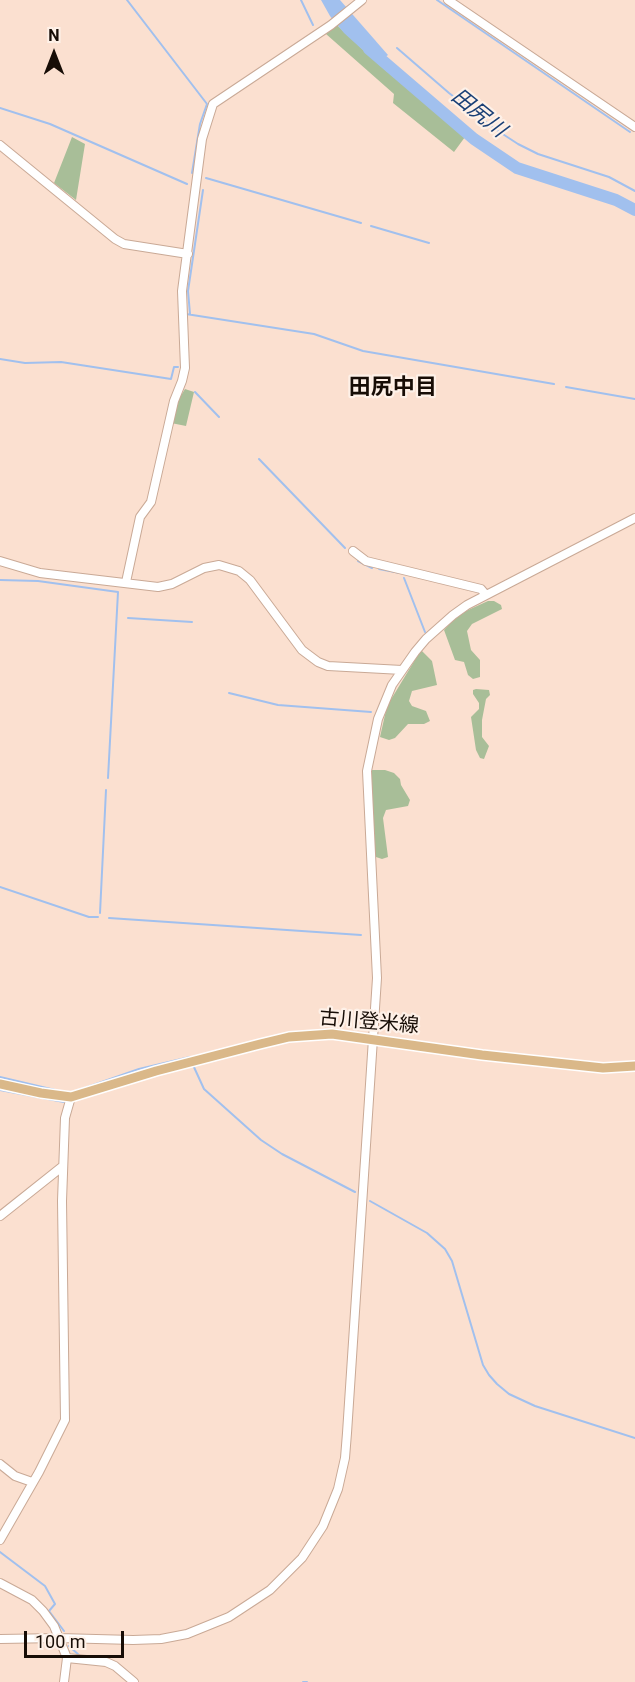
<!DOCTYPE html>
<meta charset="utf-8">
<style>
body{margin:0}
#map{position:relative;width:635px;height:1682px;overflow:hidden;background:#fbe0d0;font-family:Roboto,sans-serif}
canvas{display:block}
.north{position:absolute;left:24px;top:24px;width:60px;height:60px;-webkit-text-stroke:4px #fef1e8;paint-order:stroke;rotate:0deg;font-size:16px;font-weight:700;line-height:24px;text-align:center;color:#170d06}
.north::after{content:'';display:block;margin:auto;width:21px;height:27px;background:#170d06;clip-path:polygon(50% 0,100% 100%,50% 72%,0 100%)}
.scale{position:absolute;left:24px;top:1631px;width:100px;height:27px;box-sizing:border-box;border:3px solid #170d06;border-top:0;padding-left:8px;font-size:18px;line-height:21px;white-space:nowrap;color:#170d06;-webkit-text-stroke:4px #fef1e8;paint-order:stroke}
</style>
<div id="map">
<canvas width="635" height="1682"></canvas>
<div class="north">N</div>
<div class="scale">100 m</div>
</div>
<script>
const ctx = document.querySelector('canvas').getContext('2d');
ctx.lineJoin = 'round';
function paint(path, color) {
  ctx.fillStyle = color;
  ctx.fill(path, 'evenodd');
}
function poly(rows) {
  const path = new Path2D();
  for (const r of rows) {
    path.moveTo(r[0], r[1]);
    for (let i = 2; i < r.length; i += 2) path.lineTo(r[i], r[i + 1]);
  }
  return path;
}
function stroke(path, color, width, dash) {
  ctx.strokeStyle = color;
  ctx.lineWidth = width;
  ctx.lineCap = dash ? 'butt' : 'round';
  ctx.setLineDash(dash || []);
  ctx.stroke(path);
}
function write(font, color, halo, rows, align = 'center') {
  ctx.font = font + ' Roboto,"Noto Sans JP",sans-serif';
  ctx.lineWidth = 4.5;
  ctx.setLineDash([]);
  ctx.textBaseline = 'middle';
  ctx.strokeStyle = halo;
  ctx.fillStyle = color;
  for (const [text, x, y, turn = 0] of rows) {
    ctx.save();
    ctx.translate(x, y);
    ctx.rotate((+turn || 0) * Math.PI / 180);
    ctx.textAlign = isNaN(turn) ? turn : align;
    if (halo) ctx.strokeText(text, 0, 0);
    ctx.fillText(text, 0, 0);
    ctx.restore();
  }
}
const green = poly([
 [337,25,377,63,465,137,454,152,393,103,394,94,326,34],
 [72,137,85,144,76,200,54,183],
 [185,389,194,392,186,426,171,423,180,397],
 [488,601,494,601,501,605,502,609,472,624,467,631,471,650,480,660,480,677,473,679,468,675,464,662,455,660,444,630,451,622,466,611],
 [421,650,432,661,437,685,412,691,409,701,412,706,426,711,430,721,424,724,408,724,395,738,389,740,380,737,387,706],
 [476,689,489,690,490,695,486,699,482,720,482,737,489,746,484,759,480,758,476,750,471,717,479,709,479,703,473,694,473,690],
 [372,770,385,770,394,773,400,779,401,785,410,800,408,806,386,810,383,818,388,857,382,859,376,857,373,848,370,778]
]);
const water = poly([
 [321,0,340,0,388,55,377,63,344,33,330,16]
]);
const stream = poly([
 [127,0,207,104,200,124,192,173],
 [301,0,313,25],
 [437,0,630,132],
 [397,48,449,93,495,129,518,144,538,154,609,177,635,191],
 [0,108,50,124,187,184],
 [206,178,361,223],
 [371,226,429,243],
 [186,314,314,334,363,351,554,384],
 [190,314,188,291,203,190],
 [0,359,25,363,61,362,171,379,174,367,178,367],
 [566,387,635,399],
 [195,392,219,417],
 [259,459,345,548],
 [358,561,372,568],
 [379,569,400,573],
 [404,578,425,632],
 [0,580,38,581,118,592,108,778],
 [128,618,192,622],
 [229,693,278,705,371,712],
 [0,887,89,917,98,917],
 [100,913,106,790],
 [109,918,361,935],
 [193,1065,204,1089,261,1140,282,1154,355,1192],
 [0,1077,55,1090],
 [0,1090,64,1102,65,1101],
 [76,1091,139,1069,190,1057,191,1060],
 [370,1201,427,1233,445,1249,452,1261,483,1365,489,1375,497,1384,509,1394,535,1406,635,1438],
 [0,1552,45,1586,55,1604,49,1611,64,1631],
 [69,1646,80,1656],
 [303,1682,307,1682]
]);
const river = poly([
 [369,49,474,139,517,168,616,200,635,210]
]);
const minor = poly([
 [448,0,635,127],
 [0,145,115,239,124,244,188,254],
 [353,551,366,561,481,589,486,595],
 [0,561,40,573,158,587,172,584,204,568,219,565,239,571,250,580,302,650,318,662,328,666,402,670],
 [126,582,140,517,151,502,174,401,182,381,185,368,182,291,202,139,213,104,331,25,362,0],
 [0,1216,63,1166],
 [0,1464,15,1476,32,1482],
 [0,1540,39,1472,65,1420,62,1201,65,1118,71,1097],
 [0,1583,32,1600,43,1611,54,1626,67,1658,64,1682],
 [0,1639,59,1638,133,1640,161,1639,187,1634,229,1617,270,1590,302,1558,323,1526,338,1489,345,1458,347,1433,377,978,367,771,378,719,392,685,415,652,426,639,453,615,467,605,635,518],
 [67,1658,106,1662,115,1666,134,1682]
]);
const major = poly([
 [0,1084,41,1093,71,1097,156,1071,260,1044,289,1037,332,1034,482,1055,603,1068,635,1066]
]);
const streetNames = [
 ["古川登米線",369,1023,5]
];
const waterNames = [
 ["田尻川",478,114,39]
];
const quarterNames = [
 ["田尻中目",393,388]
];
paint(green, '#a8be98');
paint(water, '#a1c0ee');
stroke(stream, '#a1c0ee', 2);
stroke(river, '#a1c0ee', 12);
stroke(minor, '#c9a996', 10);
stroke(major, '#fff', 12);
stroke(minor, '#fff', 8);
stroke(major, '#dab889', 9);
write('20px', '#170d06', '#fef1e8', streetNames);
write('italic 21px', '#193f76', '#fef1e8', waterNames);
write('bold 22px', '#170d06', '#fef1e8', quarterNames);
</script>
